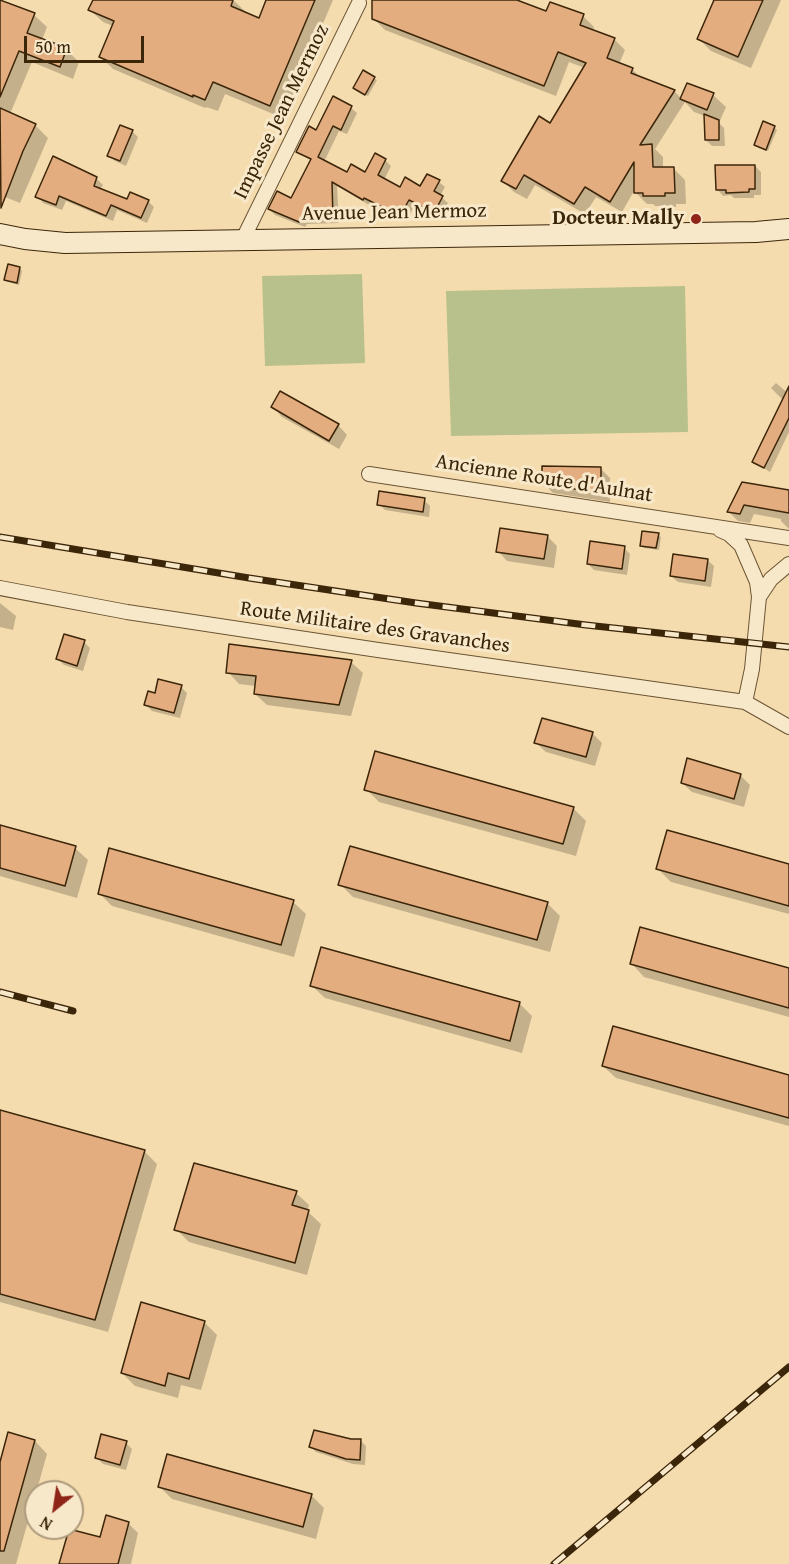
<!DOCTYPE html>
<style>
body{margin:0}
#map{position:relative;width:789px;height:1564px;overflow:hidden;background:#f5dcae;font-family:"Gentium Book Plus",serif}
canvas{display:block}
.north{position:absolute;left:24px;top:1480px;width:60px;height:60px;box-sizing:border-box;background:#f8e8ca;border:2px solid #ad9a7d;border-radius:50%;rotate:210deg;font-size:16px;font-weight:700;line-height:24px;text-align:center;color:#3c260a}
.north::after{content:'';display:block;margin:auto;width:21px;height:27px;background:#8f2418;clip-path:polygon(50% 0,100% 100%,50% 72%,0 100%)}
.scale{position:absolute;left:24px;top:36px;width:120px;height:27px;box-sizing:border-box;border:3px solid #3c260a;border-top:0;padding-left:8px;font-size:18px;line-height:21px;white-space:nowrap;color:#3c260a;-webkit-text-stroke:4px #f8e8ca;paint-order:stroke}
</style>
<div id="map">
<canvas width="789" height="1564"></canvas>
<div class="north">N</div>
<div class="scale">50 m</div>
</div>
<script>
const ctx = document.querySelector('canvas').getContext('2d');
ctx.lineJoin = 'round';
function paint(path, color) {
  ctx.fillStyle = color;
  ctx.fill(path, 'evenodd');
}
function poly(rows) {
  const path = new Path2D();
  for (const r of rows) {
    path.moveTo(r[0], r[1]);
    for (let i = 2; i < r.length; i += 2) path.lineTo(r[i], r[i + 1]);
  }
  return path;
}
function stroke(path, color, width, dash) {
  ctx.strokeStyle = color;
  ctx.lineWidth = width;
  ctx.lineCap = dash ? 'butt' : 'round';
  ctx.setLineDash(dash || []);
  ctx.stroke(path);
}
function write(font, color, halo, rows, align = 'center') {
  ctx.font = font + ' "Gentium Book Plus",serif';
  ctx.lineWidth = 6;
  ctx.setLineDash([]);
  ctx.textBaseline = 'middle';
  ctx.strokeStyle = halo;
  ctx.fillStyle = color;
  for (const [text, x, y, turn = 0] of rows) {
    ctx.save();
    ctx.translate(x, y);
    ctx.rotate((+turn || 0) * Math.PI / 180);
    ctx.textAlign = isNaN(turn) ? turn : align;
    if (halo) ctx.strokeText(text, 0, 0);
    ctx.fillText(text, 0, 0);
    ctx.restore();
  }
}
const green = poly([
 [362,274,365,363,265,366,262,276],
 [685,286,688,432,451,436,446,291]
]);
const shadow = poly([
 [0,0,34,15,47,27,42,40,66,49,79,62,73,79,32,62,10,114,35,125,48,138,20,203,5,197,0,192],
 [95,0,233,0,246,12,260,20,268,0,333,0,283,118,225,94,218,111,206,107,205,108,113,69,100,56,113,26,103,22,90,10],
 [373,0,513,0,547,13,583,16,594,27,593,31,614,39,625,50,619,64,632,69,641,78,674,91,682,99,713,95,726,107,719,123,724,128,725,146,712,146,706,140,705,116,694,112,685,102,655,149,663,157,663,169,674,169,685,180,686,204,676,204,676,207,655,206,653,204,647,204,634,191,622,212,596,197,585,214,535,185,527,199,514,192,503,181,550,125,585,68,569,62,556,96,385,30,373,18],
 [712,0,781,0,751,68,711,51,699,39,715,3],
 [374,78,377,80,368,96,358,91],
 [334,98,351,108,357,113,347,134,339,131,324,162,347,174,366,174,385,160,391,166,384,180,400,189,420,188,427,176,439,182,445,187,440,196,448,203,440,218,415,205,406,221,371,203,369,205,337,186,339,223,307,224,305,227,275,215,269,209,292,200,312,161,298,151,317,132],
 [774,127,777,130,768,151,759,147,756,144],
 [132,131,138,137,126,166,115,161,108,155],
 [755,166,761,172,761,195,754,195,754,198,734,198,731,195,723,196,717,189],
 [96,178,103,185,100,190,128,201,148,201,154,207,147,223,117,210,113,221,66,201,62,210,43,203,37,196],
 [20,268,22,271,19,285,8,282,6,280],
 [776,383,789,394,789,432,770,472,754,462,784,401,771,388],
 [273,407,338,425,347,435,339,449,282,417],
 [600,468,610,478,610,502,553,493,544,484],
 [743,484,789,492,789,529,781,521,781,519,754,514,750,523,738,521,729,512],
 [424,500,430,506,429,517,385,510,379,504],
 [658,535,661,537,659,550,644,548,641,545],
 [547,536,557,546,554,568,507,561,498,551],
 [624,548,630,554,627,575,594,570,588,564],
 [707,560,714,566,711,587,678,582,671,576],
 [0,603,16,616,13,630,0,627],
 [84,642,90,648,83,671,64,665,58,659],
 [351,662,363,673,351,716,267,705,255,694,256,686,239,684,228,672],
 [181,687,187,693,180,718,152,711,146,705],
 [592,733,602,743,595,766,546,752,536,743],
 [740,775,750,785,744,807,692,792,682,783],
 [366,789,573,808,586,821,576,856,379,802],
 [0,827,75,848,88,860,77,898,0,876],
 [789,865,789,914,671,882,658,869],
 [340,884,547,903,560,916,550,952,353,897],
 [99,893,293,902,306,914,294,957,112,906],
 [632,964,789,970,789,1017,644,977],
 [312,986,519,1003,532,1016,522,1053,325,998],
 [603,1066,789,1076,789,1126,616,1078],
 [0,1111,144,1151,157,1164,108,1332,0,1302],
 [296,1193,309,1205,307,1211,321,1224,307,1275,189,1242,176,1229],
 [204,1322,217,1335,201,1390,181,1385,178,1398,135,1386,122,1373],
 [35,1441,47,1454,16,1564,0,1564,0,1467],
 [351,1441,361,1441,366,1446,365,1465,353,1464,316,1452,311,1447],
 [126,1443,132,1449,126,1470,103,1464,97,1458],
 [159,1486,311,1495,324,1508,316,1539,172,1499],
 [128,1523,138,1533,131,1564,60,1564]
]);
const building = poly([
 [0,0,35,13,27,33,67,48,60,67,19,51,0,97,0,0],
 [93,0,233,0,231,6,259,18,266,0,315,0,270,106,213,82,205,100,193,95,193,97,99,57,114,21,88,10,93,0],
 [372,0,517,0,546,11,550,2,584,14,580,25,615,38,607,58,633,68,631,73,675,90,640,145,652,144,653,167,674,167,675,193,665,193,665,196,643,196,643,193,634,193,634,162,610,202,585,187,574,204,524,175,516,189,501,181,539,116,550,123,586,63,558,52,544,86,372,19,372,0],
 [714,0,763,0,738,57,697,39,714,0],
 [363,70,375,77,365,95,353,88,363,70],
 [687,83,714,93,707,110,680,99,687,83],
 [333,96,352,106,341,130,333,126,318,157,347,172,351,164,365,172,375,153,386,159,378,175,400,187,405,177,420,186,427,174,440,180,434,191,443,196,434,213,409,200,400,216,364,198,363,200,332,182,333,218,301,219,299,222,268,209,277,191,291,198,311,159,296,152,309,126,316,130,333,96],
 [0,108,36,124,23,151,1,208,0,108],
 [704,114,719,120,719,140,705,140,704,114],
 [763,121,775,126,766,150,754,145,763,121],
 [120,125,133,130,120,161,107,156,120,125],
 [53,156,97,177,94,186,127,199,130,192,149,200,141,218,111,205,106,216,59,196,56,205,35,197,53,156],
 [715,165,755,165,755,189,749,189,749,192,726,193,726,190,716,190,715,165],
 [8,264,20,267,17,283,4,280,8,264],
 [789,386,789,418,764,468,752,462,789,386],
 [280,391,339,424,329,441,271,407,280,391],
 [542,466,601,467,601,493,542,484,542,466],
 [742,482,789,490,789,513,744,505,740,514,727,512,742,482],
 [379,491,425,498,423,512,377,505,379,491],
 [500,528,548,535,544,559,496,552,500,528],
 [642,531,659,533,656,548,640,546,642,531],
 [590,541,625,546,622,569,587,564,590,541],
 [673,554,708,559,705,581,670,576,673,554],
 [64,634,85,640,77,666,56,659,64,634],
 [229,644,352,660,339,705,254,694,256,676,226,673,229,644],
 [158,679,182,685,174,713,144,705,148,691,155,693,158,679],
 [542,718,593,732,586,757,534,743,542,718],
 [375,751,574,807,563,844,364,790,375,751],
 [687,758,741,774,734,799,681,783,687,758],
 [0,825,76,846,65,886,0,868,0,825],
 [667,830,789,864,789,906,656,869,667,830],
 [350,846,548,902,537,940,338,885,350,846],
 [109,848,294,900,281,945,98,894,109,848],
 [640,927,789,968,789,1008,630,964,640,927],
 [321,947,520,1002,510,1041,310,986,321,947],
 [613,1026,789,1075,789,1118,602,1066,613,1026],
 [0,1110,145,1150,95,1320,0,1294,0,1110],
 [194,1163,297,1191,292,1205,309,1210,295,1263,174,1230,194,1163],
 [141,1302,205,1321,189,1379,168,1373,165,1386,121,1373,141,1302],
 [314,1430,351,1439,361,1439,360,1460,346,1459,309,1447,314,1430],
 [8,1432,35,1440,4,1551,0,1551,0,1462,8,1432],
 [101,1434,127,1441,120,1465,95,1458,101,1434],
 [167,1454,312,1494,303,1527,158,1487,167,1454],
 [106,1515,129,1522,118,1564,59,1564,69,1529,100,1537,106,1515]
]);
const street = poly([
 [243,239,359,3],
 [369,474,789,538],
 [720,530,729,534,741,545,757,582,759,597],
 [789,564,771,579,759,597,752,669,745,702,789,727],
 [0,588,127,612,378,650,745,702]
]);
const secondary = poly([
 [0,234,25,239,65,243,756,232,789,229]
]);
const rail = poly([
 [0,537,249,578,416,603,586,625,789,647],
 [0,992,73,1011],
 [554,1564,789,1367]
]);
const markers = [
 [696,219,6,"#8f2418"]
];
const streetNames = [
 ["Impasse Jean Mermoz",282,112,-64],
 ["Avenue Jean Mermoz",394,213,-1],
 ["Ancienne Route d'Aulnat",544,479,9],
 ["Route Militaire des Gravanches",375,628,8]
];
const poiNames = [
 ["Docteur Mally",684,219]
];
paint(green, '#b8c18c');
paint(shadow, '#0003');
paint(building, '#e4ad7f');
stroke(building, '#3c260a', 1.5);
stroke(street, '#6a5433', 16);
stroke(secondary, '#3c260a', 22);
stroke(street, '#f8e8ca', 14);
stroke(secondary, '#f8e8ca', 20);
stroke(rail, '#3c260a', 7);
stroke(rail, '#f8e8ca', 4.5, [14]);
for (const [x, y, r, color] of markers) {
  const dot = new Path2D();
  dot.arc(x, y, r, 0, 2 * Math.PI);
  ctx.fillStyle = color;
  ctx.fill(dot);
  stroke(dot, '#f8e8ca', 2);
}
write('21px', '#3c260a', '#f8e8ca', streetNames);
write('bold 21px', '#3c260a', '#f8e8ca', poiNames, 'right');
</script>
